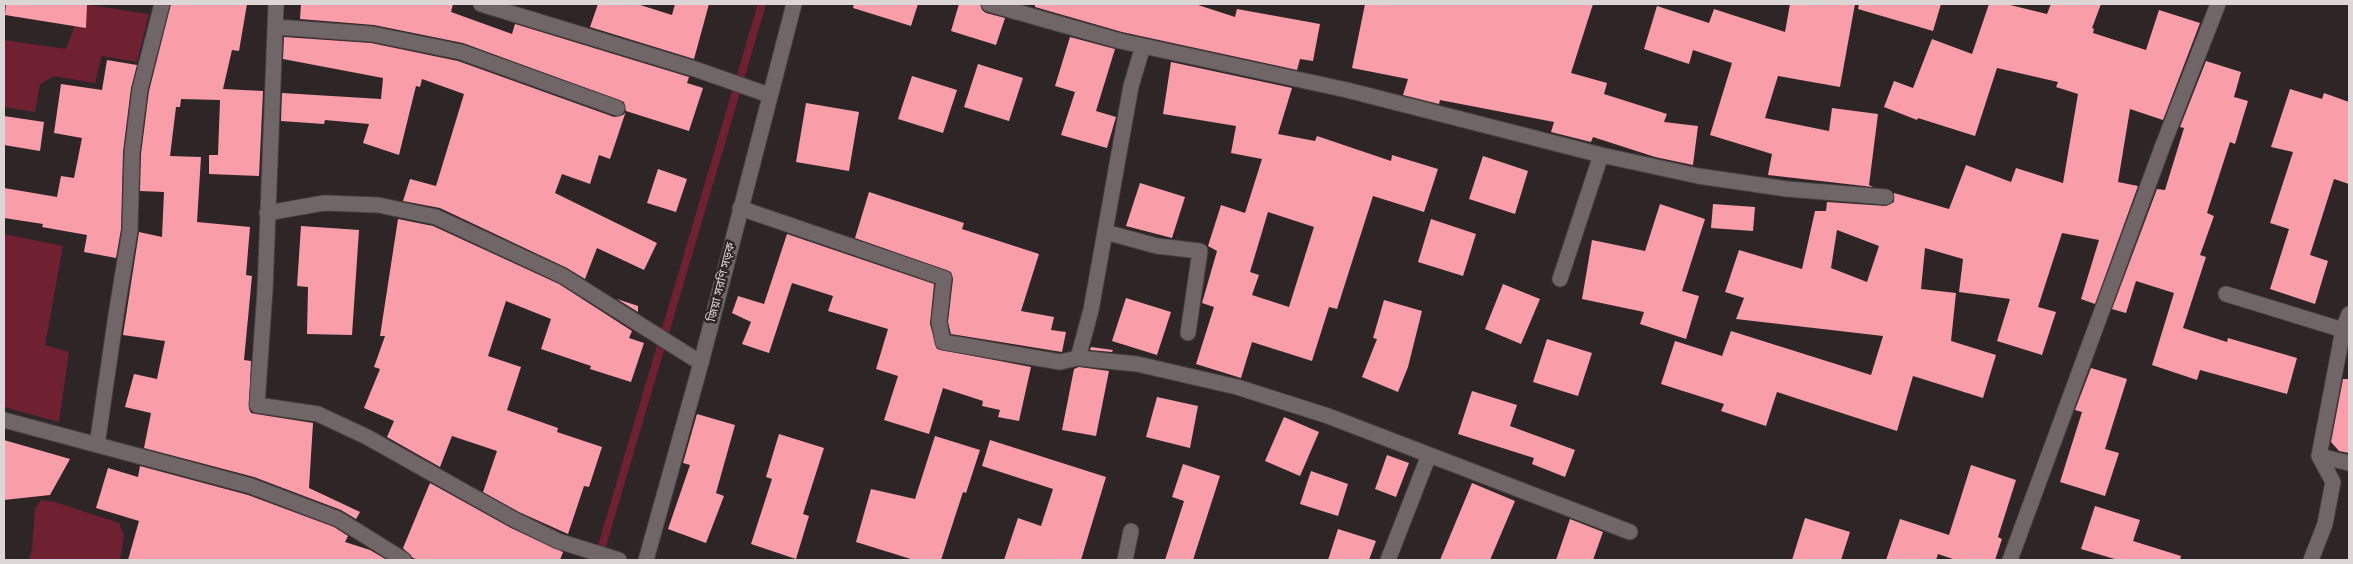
<!DOCTYPE html>
<meta charset="utf-8">
<style>
body{margin:0}
#map{position:relative;width:2353px;height:564px;overflow:hidden;background:#2e2526;font-family:"Golos Text",sans-serif}
canvas{display:block}
.frame{position:absolute;inset:0;border:5px solid #dcd6d7;pointer-events:none}
</style>
<div id="map">
<canvas width="2353" height="564"></canvas>
<div class="frame"></div>
</div>
<script>
const ctx = document.querySelector('canvas').getContext('2d');
ctx.lineJoin = 'round';
function paint(path, color) {
  ctx.fillStyle = color;
  ctx.fill(path, 'evenodd');
}
function poly(rows) {
  const path = new Path2D();
  for (const r of rows) {
    path.moveTo(r[0], r[1]);
    for (let i = 2; i < r.length; i += 2) path.lineTo(r[i], r[i + 1]);
  }
  return path;
}
function stroke(path, color, width, dash) {
  ctx.strokeStyle = color;
  ctx.lineWidth = width;
  ctx.lineCap = dash ? 'butt' : 'round';
  ctx.setLineDash(dash || []);
  ctx.stroke(path);
}
function write(font, color, halo, rows, align = 'center') {
  ctx.font = font + ' "Golos Text","Noto Sans Bengali",sans-serif';
  ctx.lineWidth = 5;
  ctx.setLineDash([]);
  ctx.textBaseline = 'middle';
  ctx.strokeStyle = halo;
  ctx.fillStyle = color;
  for (const [text, x, y, turn = 0] of rows) {
    ctx.save();
    ctx.translate(x, y);
    ctx.rotate((+turn || 0) * Math.PI / 180);
    ctx.textAlign = isNaN(turn) ? turn : align;
    if (halo) ctx.strokeText(text, 0, 0);
    ctx.fillText(text, 0, 0);
    ctx.restore();
  }
}
const water = poly([
 [83,4,149,14,137,62,102,56,95,83,54,76,40,84,35,112,4,107,4,40,66,49],
 [4,234,63,246,45,345,69,352,59,422,4,407],
 [41,500,55,502,119,523,124,536,120,560,29,560,32,548,35,509]
]);
const stream = poly([
 [599,556,762,4]
]);
const building = poly([
 [6,4,87,4,86,28,5,15],
 [171,4,247,4,239,51,232,50,223,89,263,91,259,176,209,174,209,155,218,155,220,100,181,99,180,107,176,107,170,156,201,157,197,222,250,227,246,275,252,276,244,360,251,361,249,409,251,413,256,414,313,423,309,488,360,512,356,519,341,510,254,477,144,448,151,413,125,407,134,374,157,379,165,341,123,335,139,232,162,237,164,192,140,191,141,154,149,91],
 [301,4,453,4,451,12,512,34,515,24,689,77,687,83,703,88,689,131,626,111,610,159,599,155,590,184,562,174,555,193,657,243,644,270,597,248,585,279,567,268,440,208,403,201,410,179,436,186,464,94,422,79,420,87,416,86,399,155,363,143,369,124,325,120,324,124,281,121,282,93,381,99,383,78,283,59,284,37,371,43,458,61,614,117,623,115,626,112,624,102,463,43,374,25,300,19],
 [598,4,637,4,672,15,675,4,709,4,694,59,590,27],
 [854,4,918,4,911,26,853,8],
 [959,4,980,4,982,10,986,13,1005,18,996,45,951,31],
 [1035,4,1195,4,1235,17,1237,9,1320,24,1313,61,1300,59,1297,70,1122,32,1035,7],
 [1365,4,1593,4,1571,73,1607,83,1604,94,1667,114,1664,122,1698,126,1693,165,1655,157,1593,137,1591,142,1551,132,1554,122,1440,100,1439,104,1403,95,1408,79,1352,68],
 [1790,4,1855,4,1840,87,1778,76,1765,118,1829,131,1832,108,1878,114,1869,185,1873,187,1768,175,1772,154,1710,135,1732,63,1693,50,1689,64,1644,49,1657,6,1709,23,1714,9,1785,32],
 [1859,4,1941,4,1933,31,1858,9],
 [1989,4,2006,4,2047,14,2051,4,2101,4,2092,28,2094,29,2093,33,2146,50,2159,10,2200,23,2163,120,2130,109,2118,182,2138,186,2095,304,2081,299,2099,240,2062,233,2038,307,2056,312,2042,355,1997,341,2010,299,1959,292,1963,259,1925,248,1921,289,1956,293,1951,341,1996,355,1983,398,1913,376,1897,431,1777,392,1766,426,1721,411,1724,404,1661,384,1675,341,1722,356,1731,331,1871,375,1883,336,1736,319,1744,298,1725,292,1739,250,1802,269,1815,211,1826,211,1827,202,1886,206,1894,202,1894,193,1949,209,1966,165,2011,182,2016,168,2063,183,2078,94,2056,87,2058,82,1997,68,1975,136,1918,118,1917,120,1884,107,1894,81,1913,88,1932,39,1972,54],
 [1837,230,1879,246,1867,282,1831,268],
 [1070,37,1115,49,1096,111,1116,117,1107,148,1061,135,1075,92,1055,86],
 [107,60,137,65,131,88,123,152,121,229,116,258,84,252,87,235,42,227,43,224,4,218,4,188,57,197,61,176,74,178,82,138,54,133,61,84,102,90],
 [2206,61,2241,72,2234,97,2248,101,2235,144,2230,142,2207,213,2214,216,2200,255,2206,257,2183,328,2227,342,2228,338,2297,358,2287,394,2200,370,2197,380,2152,365,2174,293,2136,281,2126,313,2112,309,2157,189,2165,190,2184,128,2180,127],
 [1171,62,1292,88,1278,134,1315,141,1317,136,1391,161,1392,155,1438,169,1424,212,1373,196,1337,309,1329,307,1312,361,1252,342,1241,378,1196,364,1214,307,1202,303,1217,251,1208,246,1221,205,1245,213,1262,159,1231,153,1236,126,1163,114],
 [1268,212,1314,227,1289,307,1252,295,1259,275,1250,272],
 [978,64,1023,78,1009,121,964,107],
 [912,76,957,90,943,133,898,119],
 [2290,89,2322,99,2324,93,2349,102,2349,184,2334,179,2310,255,2328,261,2315,304,2270,289,2289,229,2270,223,2293,152,2271,147],
 [806,103,859,112,849,171,796,162],
 [4,116,44,122,40,151,4,145],
 [1483,156,1528,171,1515,214,1469,199],
 [658,169,687,179,676,212,647,203],
 [1140,183,1185,197,1172,238,1126,226],
 [869,192,964,223,962,229,1039,254,1021,311,1054,317,1051,330,1066,332,1062,352,951,334,948,322,953,279,951,272,855,238],
 [1660,204,1705,219,1682,291,1699,296,1686,339,1640,324,1644,312,1582,299,1592,240,1645,251],
 [1713,204,1755,207,1753,231,1711,228],
 [398,219,433,226,559,284,632,331,629,338,644,343,631,382,590,369,591,366,541,349,551,319,506,301,488,356,521,367,507,410,558,428,557,432,602,447,589,487,584,486,568,534,519,512,483,492,497,451,452,436,440,467,387,437,394,421,364,408,380,369,374,367,385,336,380,336],
 [1431,219,1476,234,1463,276,1418,262],
 [301,226,359,230,352,335,307,334,308,287,297,286],
 [787,234,934,284,930,324,937,349,1031,367,1019,421,998,417,1000,410,982,406,983,401,943,388,929,434,884,420,898,376,876,369,888,329,828,311,833,296,792,283,769,353,742,344,751,322,732,313,738,296,764,304],
 [1503,284,1540,299,1521,344,1485,329],
 [1126,298,1171,312,1157,355,1112,341],
 [617,299,638,306,638,312],
 [1384,300,1422,311,1408,367,1398,392,1362,377,1377,339,1373,338],
 [1547,339,1592,353,1578,396,1533,382],
 [1091,347,1113,350,1112,352,1090,350],
 [1079,367,1109,371,1096,436,1062,430,1074,369],
 [2091,368,2127,379,2105,449,2119,453,2105,496,2060,482,2082,412,2075,410],
 [2343,379,2349,379,2349,453,2339,451,2331,442],
 [1472,391,1517,405,1510,426,1575,450,1565,477,1532,464,1534,458,1458,434],
 [1157,397,1198,406,1190,448,1146,437],
 [697,414,735,425,716,493,724,496,706,543,668,529,690,465,683,463],
 [1284,417,1319,432,1300,476,1265,461],
 [779,434,824,448,803,514,809,516,796,559,751,544,772,479,766,477],
 [935,436,980,450,966,493,963,492,941,560,914,560,856,542,871,489,915,499],
 [4,440,70,459,50,495,4,500],
 [990,440,1106,477,1081,560,1004,560,1018,518,1041,526,1053,489,982,466],
 [1387,455,1409,463,1396,497,1375,489],
 [1183,464,1220,476,1193,560,1165,560,1184,501,1172,497],
 [1971,465,2016,480,1998,537,2002,539,1995,560,1956,560,1938,554,1936,560,1886,560,1900,519,1949,535],
 [140,466,248,495,334,527,348,536,345,542,370,550,387,560,128,560,139,521,96,508,108,468,138,477],
 [1311,471,1348,484,1338,516,1300,504],
 [430,483,511,528,563,552,560,560,419,560,413,558,403,548],
 [1472,483,1515,501,1490,560,1440,560],
 [2095,506,2140,520,2133,541,2181,556,2180,560,2118,560,2081,549],
 [1805,518,1850,532,1841,560,1792,560],
 [1570,519,1603,532,1593,560,1556,560],
 [1338,529,1376,541,1369,560,1328,560]
]);
const minor = poly([
 [276,4,265,290,257,405,318,414,367,437,515,520,558,541,619,560],
 [481,4,695,69,769,95],
 [989,4,1120,41,1347,90,1601,155,1698,176,1787,189,1886,197],
 [275,27,372,34,461,52,617,108],
 [740,208,944,278,939,322,943,342,1060,362,1078,358,1137,364,1237,387,1328,416,1630,532],
 [267,213,324,203,378,205,436,217,563,276,701,363],
 [1105,232,1157,246,1200,251,1188,333],
 [1560,279,1601,155],
 [2226,294,2343,330],
 [1078,358,1091,310,1131,86,1143,46],
 [4,420,251,486,338,519,404,560],
 [97,445,116,315,130,230,132,153,140,89,162,4],
 [2319,456,2349,463],
 [1125,560,1131,531],
 [1388,560,1429,455],
 [2010,560,2163,145,2218,4],
 [2311,560,2325,524,2333,482,2319,456,2343,330,2349,314]
]);
const secondary = poly([
 [646,560,701,363,794,4]
]);
const streetNames = [
 ["জিয়া সরণি সড়ক",721,282,-76]
];
paint(water, '#6f2131');
stroke(stream, '#6f2131', 8);
paint(building, '#f99da9');
stroke(minor, '#494243', 17);
stroke(secondary, '#494243', 17);
stroke(minor, '#706667', 15);
stroke(secondary, '#706667', 15);
write('12px', '#dcd6d7', '#2e2526', streetNames);
</script>
